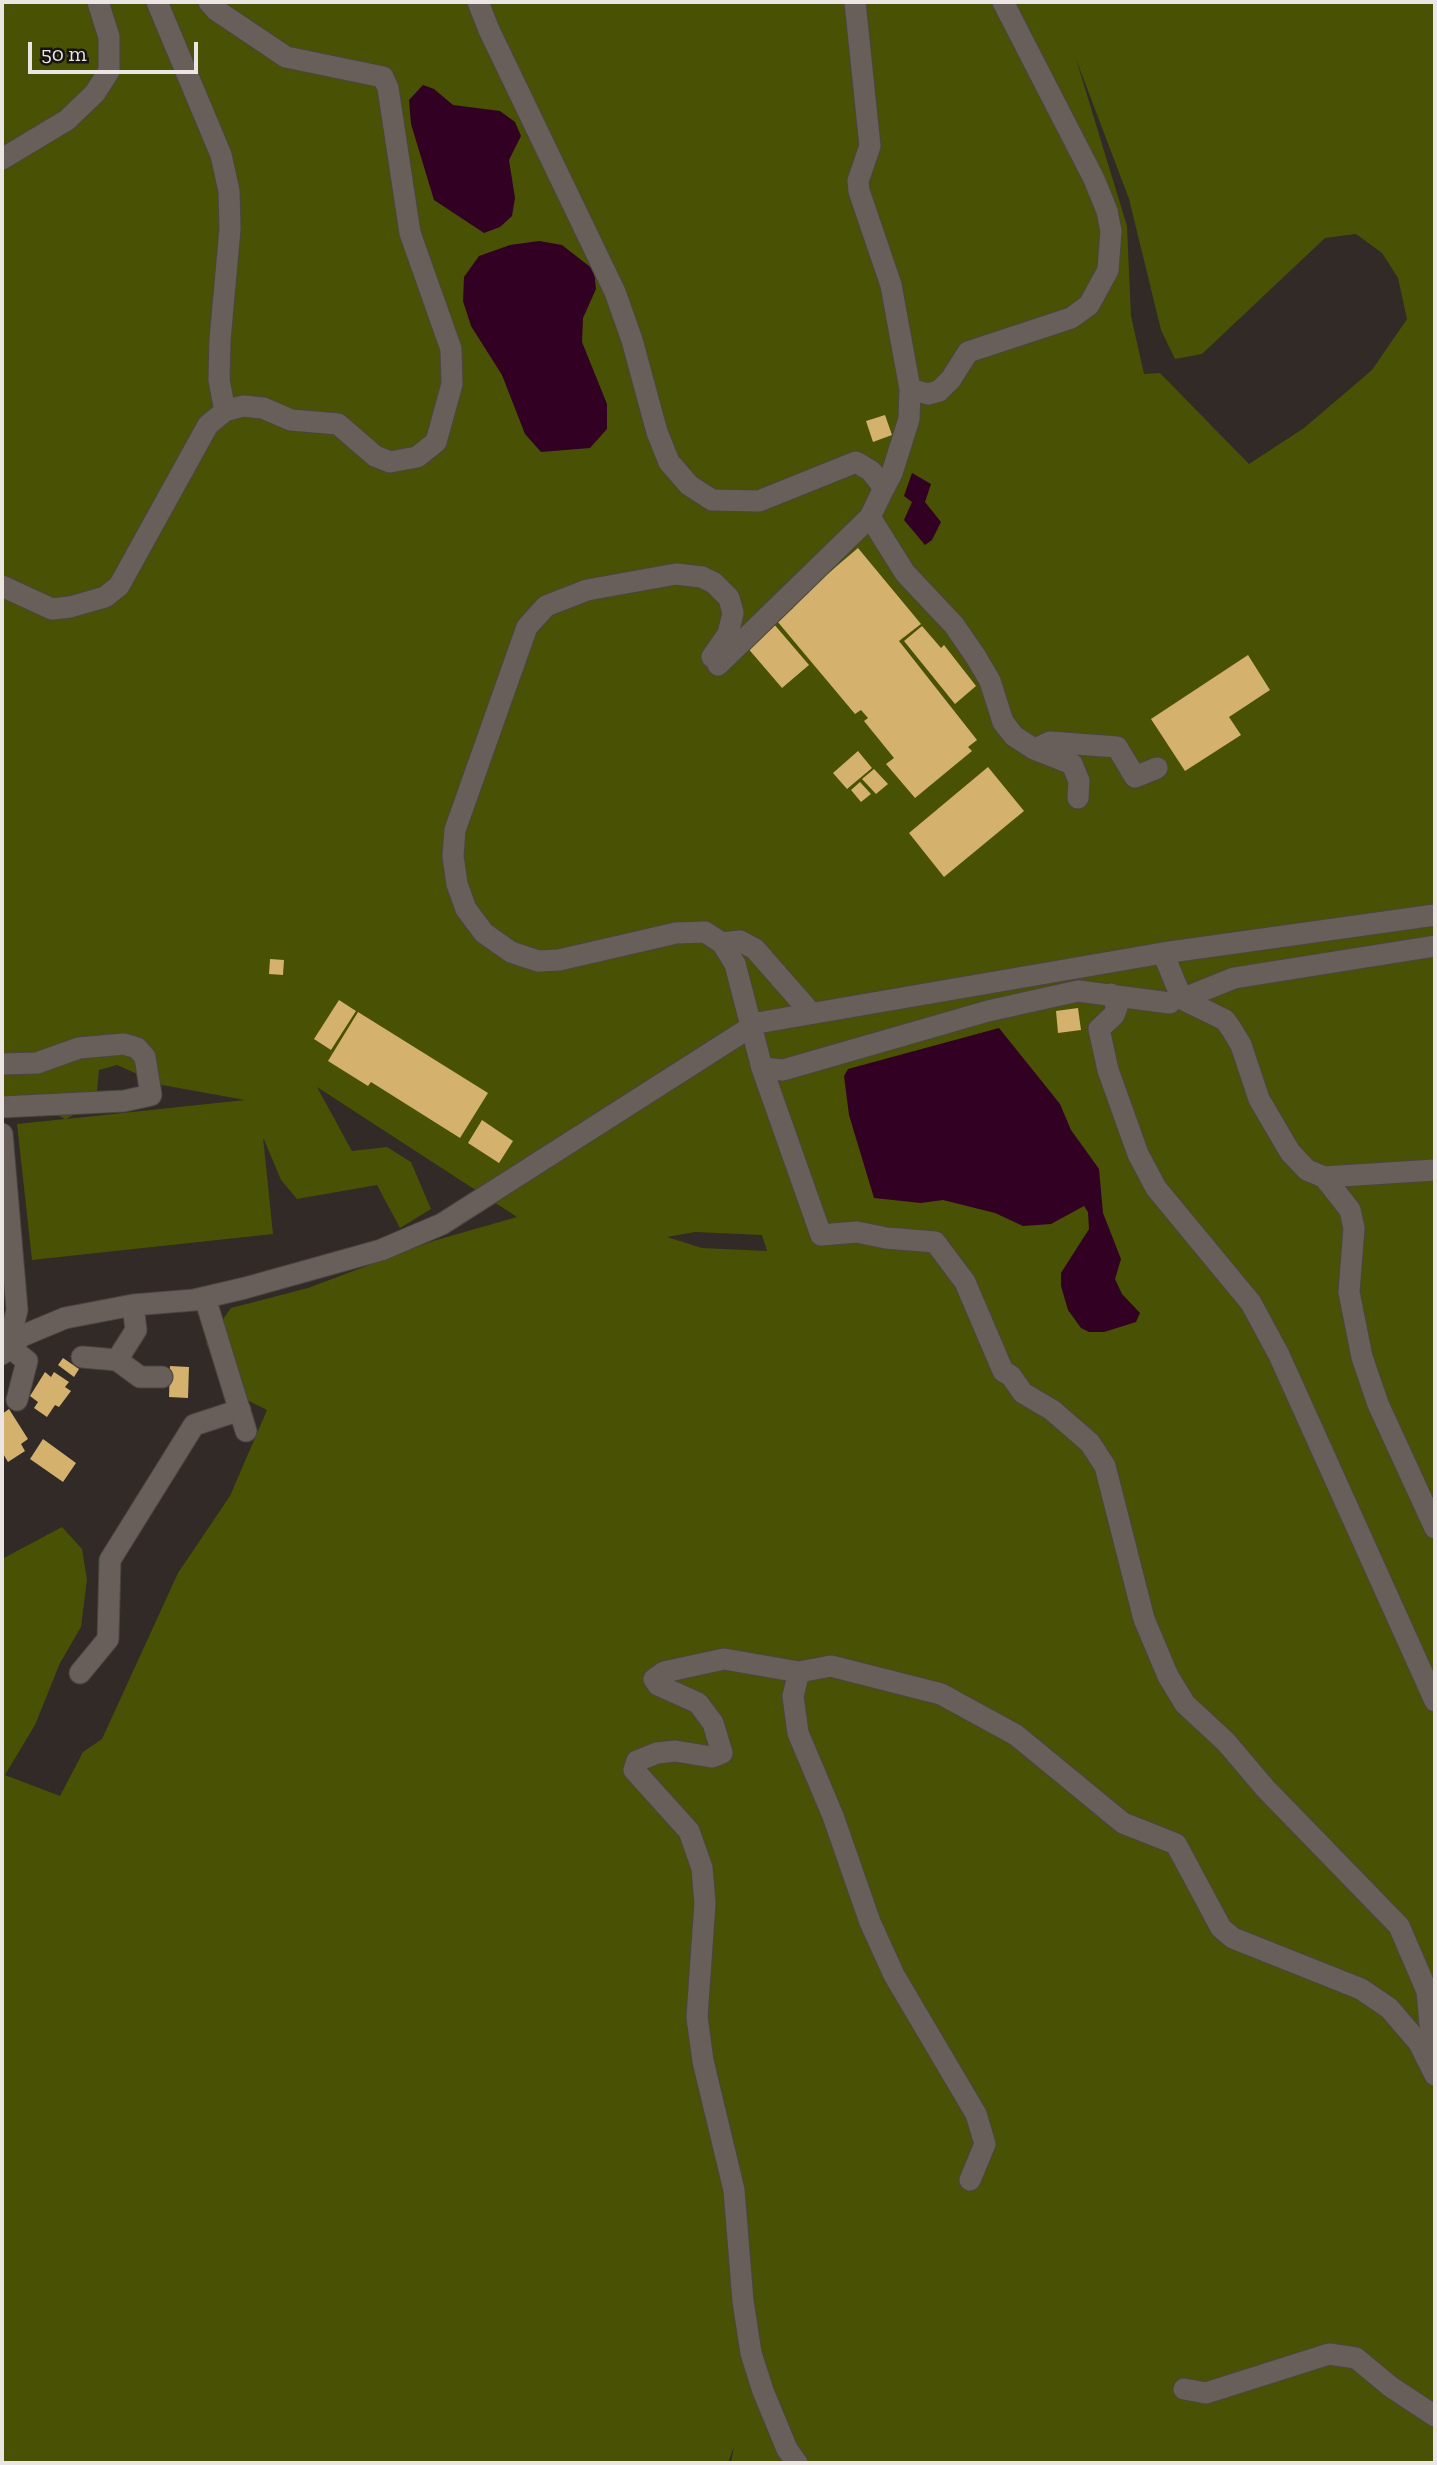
<!DOCTYPE html>
<style>
body{margin:0}
#map{position:relative;width:1437px;height:2465px;overflow:hidden;background:#312a26;font-family:"Zilla Slab",serif}
canvas{display:block}
.frame{position:absolute;inset:0;border:4px solid #ebe6e4;pointer-events:none}
.scale{position:absolute;left:28px;top:42px;width:170px;height:32px;box-sizing:border-box;border:4px solid #ebe6e4;border-top:0;padding-left:9px;font-size:21px;line-height:24px;white-space:nowrap;color:#ebe6e4;-webkit-text-stroke:5px #161311;paint-order:stroke}
</style>
<div id="map">
<canvas width="1437" height="2465"></canvas>
<div class="frame"></div>
<div class="scale">50 m</div>
</div>
<script>
const ctx = document.querySelector('canvas').getContext('2d');
ctx.lineJoin = 'round';
function paint(path, color) {
  ctx.fillStyle = color;
  ctx.fill(path, 'evenodd');
}
function poly(rows) {
  const path = new Path2D();
  for (const r of rows) {
    path.moveTo(r[0], r[1]);
    for (let i = 2; i < r.length; i += 2) path.lineTo(r[i], r[i + 1]);
  }
  return path;
}
function stroke(path, color, width, dash) {
  ctx.strokeStyle = color;
  ctx.lineWidth = width;
  ctx.lineCap = dash ? 'butt' : 'round';
  ctx.setLineDash(dash || []);
  ctx.stroke(path);
}
const green = poly([
 [2,2,1435,2,1435,2463,731,2463,734,2446,728,2463,2,2463,2,1559,62,1527,82,1549,87,1579,81,1627,60,1663,35,1725,5,1775,60,1796,83,1752,102,1739,178,1573,230,1496,267,1410,229,1391,206,1343,231,1308,308,1288,433,1241,517,1217,317,1087,352,1151,387,1147,411,1162,431,1209,400,1228,377,1185,297,1199,281,1180,263,1137,273,1234,32,1260,17,1124,65,1119,42,1107,2,1111],
 [1076,59,1129,199,1161,330,1175,359,1202,354,1325,238,1356,234,1382,253,1398,278,1407,319,1372,370,1304,428,1249,464,1160,373,1144,374,1131,316,1127,226],
 [117,1065,162,1085,245,1100,66,1119,96,1103,99,1070],
 [695,1232,762,1235,767,1251,702,1248,667,1237]
]);
const water = poly([
 [423,85,434,89,453,105,500,111,515,122,521,136,509,160,515,198,512,216,500,227,484,233,434,200,411,124,409,100],
 [539,241,562,245,594,270,596,289,583,318,582,342,607,404,607,429,590,448,541,452,525,434,502,375,471,326,463,301,464,277,479,256,510,245],
 [912,473,931,484,925,502,941,522,932,540,925,545,904,520,912,502,904,496],
 [999,1028,1060,1104,1071,1130,1099,1169,1103,1213,1121,1259,1115,1279,1122,1294,1140,1313,1136,1322,1104,1332,1089,1332,1081,1328,1068,1310,1061,1286,1061,1273,1089,1229,1088,1212,1084,1206,1051,1224,1023,1226,995,1213,943,1200,921,1203,874,1198,849,1115,844,1076,848,1069]
]);
const building = poly([
 [885,415,892,435,873,442,866,421],
 [858,548,921,624,899,641,977,740,968,747,972,751,915,798,886,764,894,758,864,721,868,718,861,710,855,714,777,621,793,608,791,605],
 [773,623,809,665,782,688,746,646],
 [922,626,941,648,944,645,976,686,955,704,904,641],
 [1248,655,1270,690,1229,717,1241,735,1185,771,1151,719],
 [858,751,872,768,847,789,833,773],
 [988,767,1024,811,944,877,909,833],
 [874,769,888,784,876,794,862,779],
 [860,782,871,794,861,802,851,790],
 [270,959,284,960,283,975,269,974],
 [339,1000,356,1011,331,1050,314,1039],
 [1078,1008,1081,1030,1058,1033,1056,1011],
 [358,1012,488,1093,460,1138,371,1082,368,1086,328,1061],
 [482,1120,513,1141,499,1163,468,1143],
 [63,1358,79,1369,74,1377,58,1365],
 [170,1366,189,1367,188,1398,169,1397],
 [45,1372,51,1377,54,1372,69,1382,65,1387,71,1391,59,1407,55,1405,47,1417,34,1408,38,1402,30,1396],
 [9,1409,28,1439,21,1444,25,1451,8,1462,2,1452,2,1414],
 [43,1439,76,1463,63,1482,30,1459]
]);
const minor = poly([
 [157,2,221,155,229,191,230,229,220,340,219,380,225,411],
 [478,2,489,30,615,292,632,340,657,432,669,462,689,485,712,500,759,501,856,462,871,471,884,488,892,473,909,419,910,389,891,285,859,191,858,181,870,146,855,2],
 [2,159,67,120,95,93,109,71,109,37,98,2],
 [910,389,928,394,939,391,951,379,968,352,1071,318,1089,305,1108,270,1111,231,1107,211,1094,179,1003,2],
 [884,488,870,517,905,573,954,625,976,657,990,681,1003,722,1014,736,1034,749,1072,764,1079,781,1078,798],
 [2,586,52,609,70,607,105,597,119,586,208,425,225,411,243,406,263,408,291,420,338,424,375,456,390,462,417,457,436,442,452,384,451,349,410,233,388,88,383,77,286,57,216,10,209,2],
 [712,657,728,634,733,613,729,598,714,583,702,577,676,574,587,590,546,606,527,627,455,830,453,856,457,884,466,909,484,933,511,952,538,961,559,960,676,933,705,932,722,943,735,964,762,1068,821,1235,857,1232,886,1238,935,1242,965,1282,1003,1371,1011,1376,1023,1393,1052,1410,1090,1443,1105,1466,1144,1619,1168,1676,1185,1704,1226,1742,1265,1788,1399,1926,1427,1991,1432,2046,1428,2061],
 [718,665,870,517],
 [1035,749,1050,742,1117,747,1135,777,1157,768],
 [722,943,740,941,755,949,811,1013],
 [1163,953,1182,999,1225,1020,1232,1030,1241,1045,1259,1099,1290,1152,1307,1170,1324,1177,1350,1210,1354,1228,1349,1292,1362,1357,1378,1404,1435,1528],
 [1111,994,1117,1007,1114,1015,1099,1029,1108,1070,1138,1154,1156,1188,1251,1303,1279,1355,1435,1701],
 [1182,999,1234,978,1435,946],
 [2,1064,37,1063,79,1048,124,1044,137,1048,145,1057,151,1095,124,1101,2,1107],
 [762,1068,783,1070,988,1011,1078,991,1170,1003],
 [2,1134,17,1310,8,1346,27,1361,17,1400],
 [1324,1177,1435,1170],
 [205,1298,246,1431],
 [2,1354,22,1336,65,1318,133,1305,194,1300,245,1288,381,1250,442,1224,757,1023,1163,953,1435,915],
 [82,1357,117,1360,136,1330,133,1305],
 [117,1360,140,1377,162,1377],
 [80,1673,108,1639,110,1560,194,1425,240,1410],
 [970,2180,985,2144,976,2114,894,1975,870,1922,833,1816,798,1733,793,1696,799,1672,831,1666,941,1694,1016,1735,1123,1823,1176,1844,1221,1928,1233,1938,1361,1989,1389,2008,1419,2043,1435,2075],
 [1184,2389,1206,2393,1329,2354,1356,2358,1391,2387,1435,2416],
 [797,2463,787,2449,763,2391,751,2353,743,2301,734,2190,703,2061,697,2017,705,1903,702,1868,689,1831,634,1770,637,1761,657,1753,675,1751,712,1757,722,1753,713,1723,698,1703,658,1685,654,1679,664,1672,724,1659,799,1672]
]);
paint(green, '#495104');
paint(water, '#320023');
paint(building, '#d4b16c');
stroke(minor, '#4b4542', 23);
stroke(minor, '#685f5a', 21);
</script>
